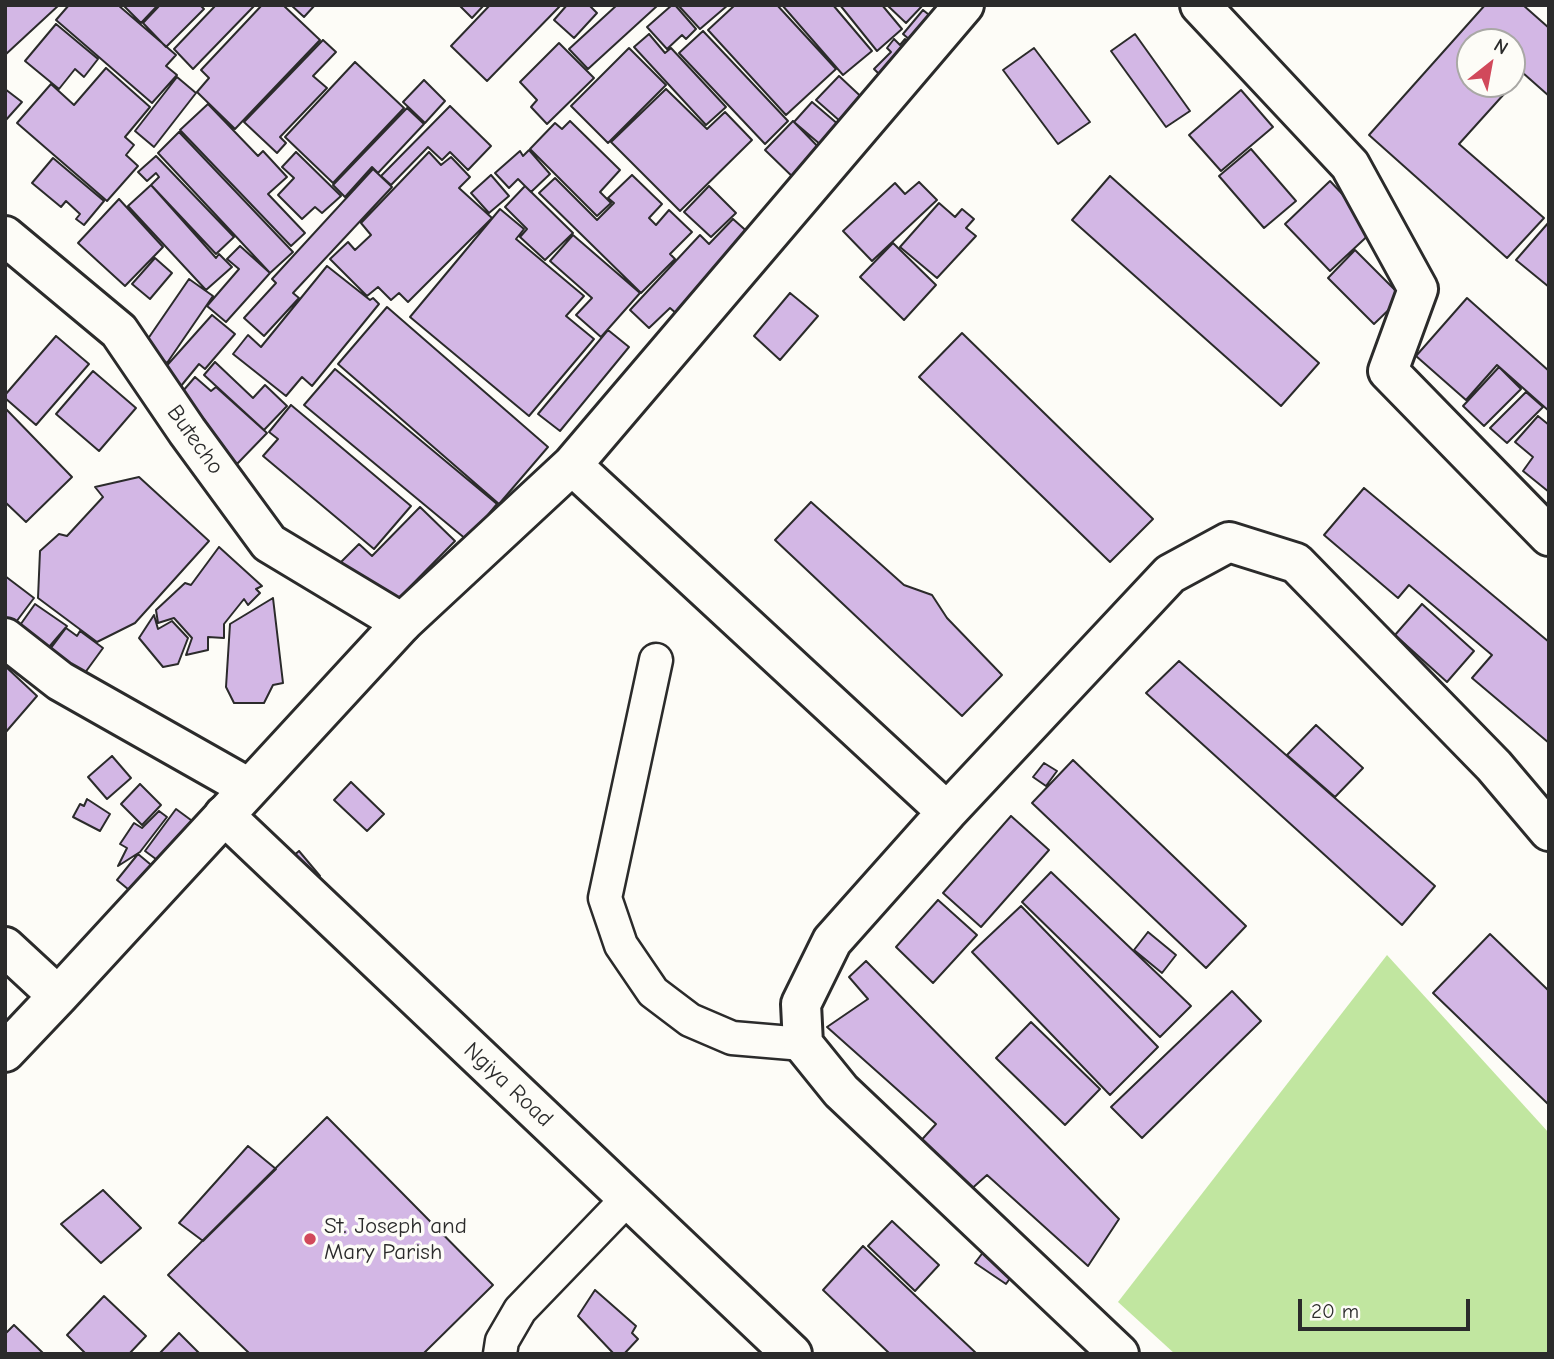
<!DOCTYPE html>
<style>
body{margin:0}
#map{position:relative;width:1554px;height:1359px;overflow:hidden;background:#fdfcf7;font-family:"Comic Neue",sans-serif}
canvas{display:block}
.frame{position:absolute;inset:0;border:7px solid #2b2b2b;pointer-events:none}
.north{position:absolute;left:1456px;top:28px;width:70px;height:70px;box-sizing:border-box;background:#fdfcf7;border:2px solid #a9a8a5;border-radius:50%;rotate:31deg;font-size:19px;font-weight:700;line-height:28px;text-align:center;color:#2b2b2b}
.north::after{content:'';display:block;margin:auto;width:24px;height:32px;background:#d1495b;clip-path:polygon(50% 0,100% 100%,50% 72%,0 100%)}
.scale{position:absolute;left:1298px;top:1299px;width:172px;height:32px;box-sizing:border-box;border:4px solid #2b2b2b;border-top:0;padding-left:9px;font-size:21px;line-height:24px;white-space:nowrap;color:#2b2b2b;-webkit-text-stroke:5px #fdfcf7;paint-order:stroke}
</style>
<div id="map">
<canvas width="1554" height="1359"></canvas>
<div class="frame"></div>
<div class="north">N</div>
<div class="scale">20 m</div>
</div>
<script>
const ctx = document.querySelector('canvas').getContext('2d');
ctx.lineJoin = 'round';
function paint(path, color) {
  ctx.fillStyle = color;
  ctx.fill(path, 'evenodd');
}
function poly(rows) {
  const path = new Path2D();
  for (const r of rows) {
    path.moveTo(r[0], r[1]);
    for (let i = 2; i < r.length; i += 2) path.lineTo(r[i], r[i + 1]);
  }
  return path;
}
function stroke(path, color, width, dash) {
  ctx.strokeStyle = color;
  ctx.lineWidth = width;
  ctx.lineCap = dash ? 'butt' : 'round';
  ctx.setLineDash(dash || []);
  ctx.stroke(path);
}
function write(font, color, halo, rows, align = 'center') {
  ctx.font = font + ' "Comic Neue",sans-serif';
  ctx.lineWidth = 7;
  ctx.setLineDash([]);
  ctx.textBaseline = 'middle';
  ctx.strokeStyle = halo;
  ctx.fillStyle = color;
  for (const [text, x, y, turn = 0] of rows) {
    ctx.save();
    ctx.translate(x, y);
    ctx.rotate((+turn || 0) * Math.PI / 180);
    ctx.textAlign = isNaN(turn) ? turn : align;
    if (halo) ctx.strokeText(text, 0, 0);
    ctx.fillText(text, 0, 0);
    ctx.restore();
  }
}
const green = poly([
 [1387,955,1549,1133,1549,1354,1175,1354,1118,1302]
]);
const building = poly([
 [6,5,59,5,5,55,6,5],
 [69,5,118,5,176,55,166,66,177,75,152,103,56,20,69,5],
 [123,5,158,5,141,23,123,5],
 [160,5,200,5,204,9,166,47,143,23,160,5],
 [216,5,255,5,193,69,174,49,216,5],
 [262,5,283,5,320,40,235,129,197,92,209,78,201,70,262,5],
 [291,5,315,5,304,17,291,5],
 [459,5,484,5,472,18,459,5],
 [490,5,561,5,487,81,451,46,490,5],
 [567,5,589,5,597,13,574,38,554,20,567,5],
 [617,5,657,6,588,69,569,49,617,5],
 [672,5,675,5,696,29,686,39,682,35,667,49,647,27,672,5],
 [678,5,728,5,700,29,678,5],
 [735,5,777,5,836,69,786,115,708,30,735,5],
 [782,5,833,5,872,51,843,75,782,5],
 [840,5,882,5,902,29,877,51,840,5],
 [887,5,923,5,906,23,887,5],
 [1485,5,1523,5,1549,28,1549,96,1523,73,1459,144,1544,218,1507,258,1369,135,1485,5],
 [1470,42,1512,42,1512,84,1470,84,1470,42],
 [923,10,944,27,923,51,903,34,923,10],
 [56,24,98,59,84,77,75,69,59,89,25,61,56,24],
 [703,31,788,121,765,144,679,53,703,31],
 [649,34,665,53,671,48,726,107,706,125,634,47,649,34],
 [1135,34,1190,111,1166,127,1111,51,1135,34],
 [894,39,900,45,905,39,920,53,889,84,874,69,891,52,887,48,894,39],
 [323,40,336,52,313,76,327,88,280,137,286,143,277,153,244,122,323,40],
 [559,43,594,78,547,124,531,107,537,100,520,82,559,43],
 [629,48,666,85,608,143,571,106,629,48],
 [1034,48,1090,122,1058,144,1003,70,1034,48],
 [355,62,404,108,333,183,285,137,355,62],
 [106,68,150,107,125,137,134,145,126,155,138,166,107,201,17,123,51,84,74,105,106,68],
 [839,76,870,105,849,129,816,100,839,76],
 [177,77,196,93,154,147,135,131,177,77],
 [424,80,445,101,425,123,403,102,424,80],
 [5,89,22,102,5,121,5,89],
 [666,89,707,129,725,112,752,140,680,211,611,142,666,89],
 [1241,90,1273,127,1221,171,1189,135,1241,90],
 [812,102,846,131,828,151,794,122,812,102],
 [208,104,258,156,263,151,287,177,268,194,305,233,291,246,180,130,208,104],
 [450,106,491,146,468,170,450,152,442,160,428,147,391,185,381,176,450,106],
 [407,108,424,124,378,173,372,167,345,197,333,185,407,108],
 [570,121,620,170,600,192,611,203,597,216,530,149,555,123,562,129,570,121],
 [793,121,826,155,799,183,765,150,793,121],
 [179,132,293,252,270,273,158,153,179,132],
 [1251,149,1296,201,1264,228,1219,176,1251,149],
 [529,150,550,174,531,192,518,179,509,188,495,173,520,151,523,156,529,150],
 [296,152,341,196,322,213,315,207,302,219,278,195,294,178,282,167,296,152],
 [429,152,441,165,451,157,470,177,459,188,492,218,408,302,399,293,391,300,378,287,367,296,330,259,348,242,355,250,371,235,361,223,429,152],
 [156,156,234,237,216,254,151,185,159,177,156,173,147,181,138,172,156,156],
 [53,158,104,201,84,225,76,219,80,214,66,201,61,207,32,183,53,158],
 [373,169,392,187,293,293,299,298,264,336,244,318,276,283,272,279,373,169],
 [491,175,509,196,489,213,471,193,491,175],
 [632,175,662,204,649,218,656,225,669,210,692,232,670,254,675,259,641,293,539,193,555,178,597,220,614,203,608,198,632,175],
 [1110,176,1319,363,1281,406,1072,220,1110,176],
 [1330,181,1375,229,1330,271,1285,224,1330,181],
 [919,182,937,200,872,261,843,231,895,183,905,194,919,182],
 [151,185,216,258,219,254,232,267,206,290,128,206,151,185],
 [525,186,573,233,545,260,520,237,527,229,505,207,525,186],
 [709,186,736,213,711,237,684,212,709,186],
 [119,199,163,247,125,286,78,243,119,199],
 [939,203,955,217,962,209,974,219,966,228,976,236,937,278,900,247,939,203],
 [500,209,524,229,516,239,584,296,566,316,594,339,529,416,410,317,500,209],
 [733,219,751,235,677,314,670,308,649,328,630,310,700,235,709,244,733,219],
 [1549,222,1549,287,1516,260,1549,222],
 [573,235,640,293,601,337,576,315,592,298,550,261,573,235],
 [893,243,936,285,904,320,860,277,893,243],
 [240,246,270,273,226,322,207,306,239,269,227,259,240,246],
 [1355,250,1402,297,1374,324,1328,278,1355,250],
 [155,258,172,273,150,299,132,284,155,258],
 [327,266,370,300,373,298,379,304,312,386,302,377,286,396,233,354,248,335,261,347,327,266],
 [189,279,213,296,167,363,143,346,189,279],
 [790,293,818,316,780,360,754,336,790,293],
 [1467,298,1549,371,1549,411,1497,365,1466,400,1416,356,1467,298],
 [387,307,548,447,499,504,338,364,387,307],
 [212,315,235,334,205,369,199,364,181,386,162,371,212,315],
 [608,330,629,347,560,431,538,414,608,330],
 [962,333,1153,519,1110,562,919,377,962,333],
 [56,336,89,364,36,425,5,398,5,395,56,336],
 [215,362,253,398,265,385,287,406,264,430,204,375,215,362],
 [1499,367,1521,389,1484,426,1463,406,1499,367],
 [335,369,497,504,467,540,304,405,335,369],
 [93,371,136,408,99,451,56,414,93,371],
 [195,377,211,391,216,387,267,433,237,464,183,415,176,399,195,377],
 [1526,392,1543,407,1507,443,1490,428,1526,392],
 [291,405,411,506,374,549,263,456,278,439,269,432,291,405],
 [5,408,72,477,26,522,5,502,5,408],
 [1538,416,1549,425,1549,492,1523,471,1533,457,1515,442,1538,416],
 [139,477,209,541,135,623,97,642,38,598,40,551,59,534,67,536,103,497,95,487,139,477],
 [1364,488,1549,642,1549,743,1472,678,1492,655,1409,585,1398,598,1324,535,1364,488],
 [811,502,904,585,932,595,947,618,1002,675,962,716,775,540,811,502],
 [420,507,455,541,387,610,339,564,359,544,372,556,420,507],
 [219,547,262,586,256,589,260,593,248,605,244,599,224,624,224,638,208,637,208,650,186,655,192,638,174,618,158,623,156,610,185,583,191,585,219,547],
 [5,576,34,598,13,626,5,620,5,576],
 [273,598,283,683,273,685,264,703,234,703,226,687,230,624,273,598],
 [35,604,67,626,43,654,18,628,35,604],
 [1422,604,1474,651,1447,682,1395,635,1422,604],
 [154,615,158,629,172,621,188,638,178,664,163,667,139,638,154,615],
 [66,628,77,636,80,631,103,648,79,681,45,656,66,628],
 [1179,661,1435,886,1402,925,1146,693,1179,661],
 [5,666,37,696,5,733,5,666],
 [1316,725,1363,768,1335,797,1287,755,1316,725],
 [112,756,131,778,107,799,88,777,112,756],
 [1073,760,1246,926,1206,968,1032,803,1073,760],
 [1044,763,1057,771,1046,786,1033,777,1044,763],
 [351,782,384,814,367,831,334,800,351,782],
 [140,784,161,805,142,825,121,804,140,784],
 [87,799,110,814,100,831,73,817,80,804,84,806,87,799],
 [176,809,199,826,168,868,145,851,176,809],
 [159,811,167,817,140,852,118,866,127,848,120,844,134,823,142,828,159,811],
 [1011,816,1049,850,981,927,943,893,1011,816],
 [299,851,320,876,305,888,285,863,299,851],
 [138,854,162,874,140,899,117,880,138,854],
 [1051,872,1191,1006,1160,1037,1022,902,1051,872],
 [938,900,977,935,933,983,896,947,938,900],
 [1021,906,1158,1047,1110,1095,972,952,1021,906],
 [1148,932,1176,955,1162,973,1134,950,1148,932],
 [1490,934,1549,991,1549,1105,1433,993,1490,934],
 [866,961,1119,1219,1088,1266,987,1175,968,1192,917,1145,936,1124,827,1027,868,999,849,977,866,961],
 [1232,991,1261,1021,1142,1138,1111,1107,1232,991],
 [1031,1022,1100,1089,1065,1125,996,1058,1031,1022],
 [327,1117,493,1285,423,1354,250,1354,168,1275,327,1117],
 [248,1146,276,1169,203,1241,179,1223,248,1146],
 [103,1190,141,1228,101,1263,61,1224,103,1190],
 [892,1221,939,1265,915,1291,868,1246,892,1221],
 [990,1243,1020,1264,1006,1284,975,1263,990,1243],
 [863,1246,977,1354,890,1354,823,1290,863,1246],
 [595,1290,636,1326,632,1333,638,1339,624,1354,614,1354,578,1316,595,1290],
 [104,1296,146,1336,129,1354,86,1354,67,1335,104,1296],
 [14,1325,44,1354,5,1354,5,1334,14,1325],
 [179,1333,200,1354,159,1354,179,1333]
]);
const lane = poly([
 [656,660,605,898,621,945,653,992,690,1020,732,1038,803,1044],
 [500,1354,502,1341,520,1310,628,1198]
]);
const street = poly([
 [1200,5,1350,165,1418,289,1388,371,1549,536],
 [572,465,947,812],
 [402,623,572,465,964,5],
 [5,638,60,681,249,788],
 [224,815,792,1354],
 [1119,1354,841,1091,803,1044,801,1004,832,941,947,812,1170,574,1229,542,1296,563,1494,766,1549,831]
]);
const secondary = poly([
 [5,236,119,331,187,431,269,543,402,623,58,996,5,1052],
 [5,947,58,996]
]);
const markers = [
 [310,1239,7,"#d1495b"]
];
const streetNames = [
 ["Butecho",195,440,54],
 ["Ngiya Road",508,1085,43]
];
const poiNames = [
 ["St. Joseph and",324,1226],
 ["Mary Parish",324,1252]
];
paint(green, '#c1e6a0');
paint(building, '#d3b7e5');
stroke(building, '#2b2b2b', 2);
stroke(lane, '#2b2b2b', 37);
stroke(street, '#2b2b2b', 44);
stroke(secondary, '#2b2b2b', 44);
stroke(lane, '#fdfcf7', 32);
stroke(street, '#fdfcf7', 38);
stroke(secondary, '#fdfcf7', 38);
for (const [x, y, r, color] of markers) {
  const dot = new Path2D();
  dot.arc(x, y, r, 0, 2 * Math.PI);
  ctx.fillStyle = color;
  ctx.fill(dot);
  stroke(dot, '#fdfcf7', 2.5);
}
write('23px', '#2b2b2b', '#fdfcf7', streetNames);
write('23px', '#2b2b2b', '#fdfcf7', poiNames, 'left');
</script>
